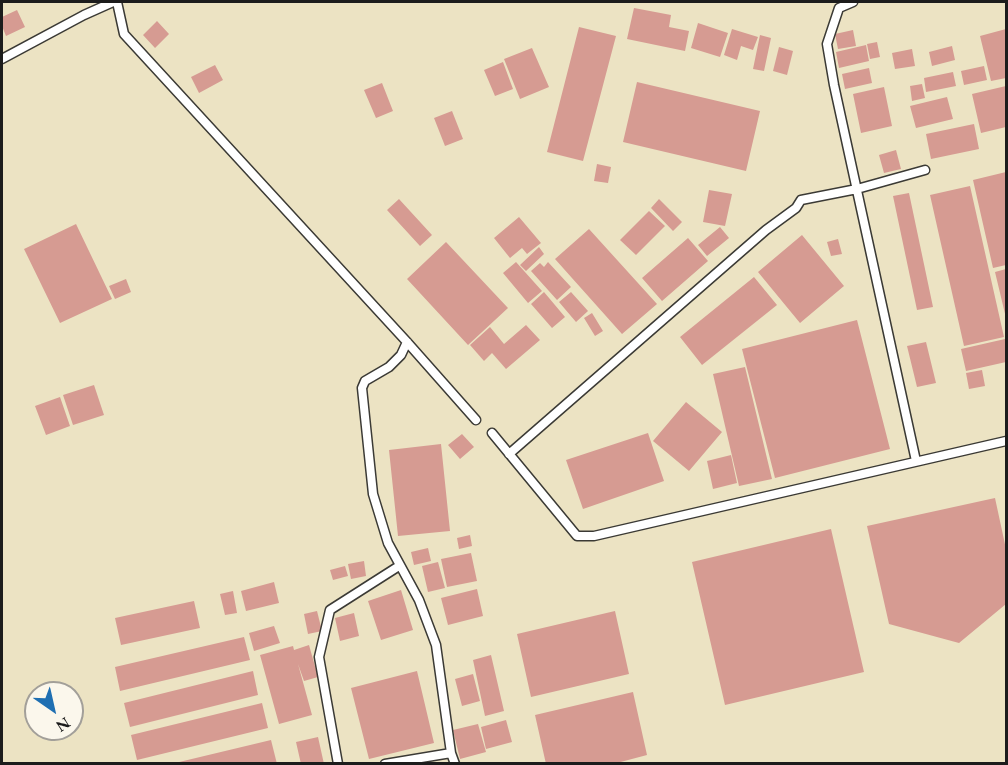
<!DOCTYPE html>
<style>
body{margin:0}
#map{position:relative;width:1008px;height:765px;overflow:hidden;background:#ece3c3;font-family:"EB Garamond",serif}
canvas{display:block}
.frame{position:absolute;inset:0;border:3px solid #1c1c1c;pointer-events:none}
.north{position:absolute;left:24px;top:681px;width:60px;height:60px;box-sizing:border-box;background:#fbf7ec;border:2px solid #a29f99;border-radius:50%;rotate:146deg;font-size:16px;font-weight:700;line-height:24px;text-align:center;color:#1c1c1c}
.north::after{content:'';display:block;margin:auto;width:21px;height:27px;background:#1f6fb2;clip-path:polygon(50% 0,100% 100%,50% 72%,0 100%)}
</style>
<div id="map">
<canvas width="1008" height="765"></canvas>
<div class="frame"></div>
<div class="north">N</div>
</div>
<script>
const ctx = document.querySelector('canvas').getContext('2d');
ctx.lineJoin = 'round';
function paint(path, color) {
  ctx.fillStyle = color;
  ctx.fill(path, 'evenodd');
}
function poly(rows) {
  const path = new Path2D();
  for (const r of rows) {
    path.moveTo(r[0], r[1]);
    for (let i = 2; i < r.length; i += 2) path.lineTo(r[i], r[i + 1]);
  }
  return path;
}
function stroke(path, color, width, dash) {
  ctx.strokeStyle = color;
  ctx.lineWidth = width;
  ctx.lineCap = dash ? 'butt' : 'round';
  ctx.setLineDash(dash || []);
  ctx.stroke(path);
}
const building = poly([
 [634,8,671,15,669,27,689,31,685,51,627,39],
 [17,10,25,27,6,36,2,26,2,17],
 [157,21,169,34,155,48,143,35],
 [698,23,728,33,720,57,691,48],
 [579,27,616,36,583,161,547,152],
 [732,29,758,37,753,50,741,46,737,60,724,55],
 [1006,29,1006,78,991,81,980,36],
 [853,30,856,46,838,49,835,34],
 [760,35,771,38,764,71,753,69],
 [877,42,880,57,870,59,867,44],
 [866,45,869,61,839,68,836,52],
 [952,46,955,60,932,66,929,52],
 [779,47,793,51,787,75,773,71],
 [532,48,549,87,520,99,504,59],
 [912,49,915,66,895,69,892,53],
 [503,62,513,89,495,96,484,70],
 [215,65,223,80,199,93,191,77],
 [984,66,987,80,964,85,961,71],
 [869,68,872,83,845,89,842,74],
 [953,72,956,86,926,92,924,78],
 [637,82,760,111,746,171,623,142],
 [382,83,393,111,376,118,364,90],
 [922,84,925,98,912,101,910,86],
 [1006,86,1006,127,981,133,972,94],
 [884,87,892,126,861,133,853,94],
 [947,97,953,119,916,128,910,106],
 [452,111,463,139,445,146,434,118],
 [974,124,979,149,931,159,926,134],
 [896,150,901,169,884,173,879,155],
 [597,164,611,167,608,183,594,181],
 [1006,172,1006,265,993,268,973,180],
 [970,186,1004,337,964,346,930,195],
 [709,190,732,194,725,226,703,222],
 [909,193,933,307,917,310,893,196],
 [399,199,432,235,420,246,387,210],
 [659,199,682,222,673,231,651,208],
 [649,211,665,226,636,255,620,240],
 [519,217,541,243,527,254,522,248,510,258,494,238],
 [76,224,112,299,60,323,24,249],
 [720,227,729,238,707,256,698,245],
 [589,229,657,304,622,334,555,259],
 [802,235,844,286,800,323,758,272],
 [688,238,708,261,662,301,642,278],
 [838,239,842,254,831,256,827,242],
 [446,242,508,308,468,345,407,279],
 [539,247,544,254,526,271,520,265],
 [516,262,542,291,528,303,503,273],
 [548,262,571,287,557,300,531,271,540,263,544,267],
 [1006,269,1006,318,995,272],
 [754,277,777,305,702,365,680,337],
 [126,279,131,292,115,299,109,286],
 [544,292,565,317,552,328,531,304],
 [571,292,588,311,576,322,559,302],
 [592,313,603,331,595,336,584,318],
 [857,320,890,449,775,478,742,349],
 [526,325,540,340,506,369,492,353,484,361,470,345,490,327,504,344],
 [1005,339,1006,362,966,371,961,349],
 [926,342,936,383,917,387,907,346],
 [745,367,772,479,739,486,713,374],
 [982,370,985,386,969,389,966,373],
 [94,385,104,415,73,425,63,395],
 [60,397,70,426,46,435,35,406],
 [686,402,722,432,689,471,653,441],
 [648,433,664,481,583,509,566,460],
 [462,434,474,447,460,459,448,445],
 [441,444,450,531,398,536,389,450],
 [731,455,737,483,713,489,707,461],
 [995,498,1006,549,1006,604,959,643,889,624,867,526],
 [831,529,864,672,725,705,692,562],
 [470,535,472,546,459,549,457,538],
 [428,548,431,561,414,565,411,552],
 [471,553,477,581,447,587,441,559],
 [364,561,366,576,351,579,348,564],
 [438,562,445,588,428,592,422,566],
 [345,566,348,576,333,580,330,570],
 [274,582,279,603,246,611,241,591],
 [477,589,483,616,448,625,441,598],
 [401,590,413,630,381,640,368,601],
 [233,591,237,613,225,615,220,594],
 [194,601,200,628,121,645,115,618],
 [317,611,322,631,308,634,304,614],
 [615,611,629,674,531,697,517,634],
 [354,613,359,636,340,641,335,618],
 [274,626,280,643,254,651,249,633],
 [244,637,250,660,120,691,115,667],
 [309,645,318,677,304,681,298,664,312,715,279,724,260,655,293,646,294,650],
 [491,655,504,711,485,716,473,660],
 [253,671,258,695,130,727,124,703],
 [417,671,434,743,369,759,351,688],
 [473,674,480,701,462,706,455,679],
 [633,692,647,755,613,764,546,764,535,715],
 [262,703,268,728,137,760,131,735],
 [506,720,512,742,486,749,481,727],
 [478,724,486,752,460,759,453,730],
 [318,737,324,764,301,764,296,742],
 [271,740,277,764,175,764,175,763]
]);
const lane = poly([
 [117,2,124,34,407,342,476,420],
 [853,2,839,8,827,44,834,85,916,461],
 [2,59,84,15,113,2],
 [407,342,401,355,389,367,365,381,362,388,373,494,388,543,419,600,436,645,451,753,455,764],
 [492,433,577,536,594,536,1006,441],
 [509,454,766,230,796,208,801,200,857,189,925,170],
 [338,764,319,657,330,610,399,566],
 [385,764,451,753]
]);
paint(building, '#d69b92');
stroke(lane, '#3b3a35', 11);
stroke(lane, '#fff', 8);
</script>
